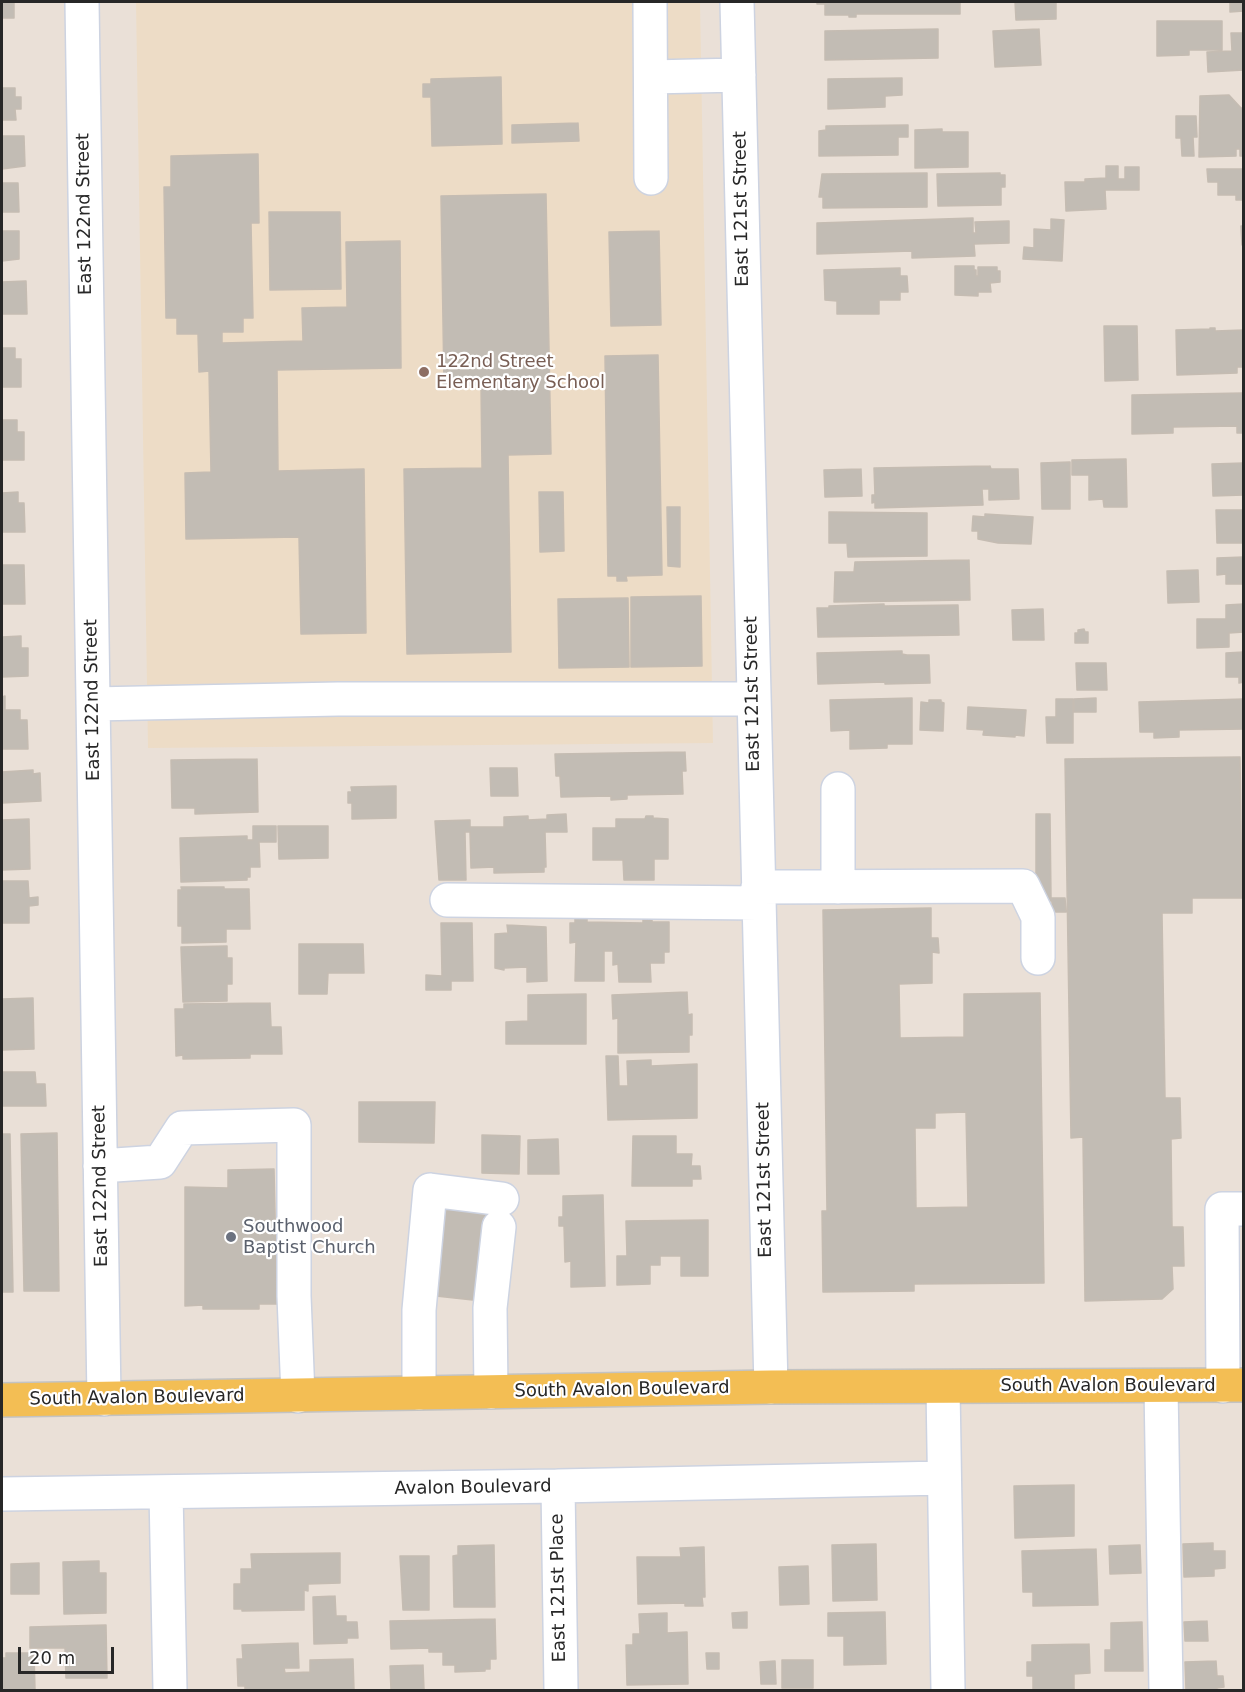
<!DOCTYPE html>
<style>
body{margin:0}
#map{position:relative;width:1245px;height:1692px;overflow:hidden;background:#eae0d7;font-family:"DejaVu Sans",sans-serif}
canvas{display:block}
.frame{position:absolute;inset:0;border:3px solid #272727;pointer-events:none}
.scale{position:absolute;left:18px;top:1647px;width:96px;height:27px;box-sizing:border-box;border:3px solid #272727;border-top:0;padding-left:8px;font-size:18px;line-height:21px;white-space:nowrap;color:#272727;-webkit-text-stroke:4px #fff;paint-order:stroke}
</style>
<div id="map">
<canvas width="1245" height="1692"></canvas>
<div class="frame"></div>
<div class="scale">20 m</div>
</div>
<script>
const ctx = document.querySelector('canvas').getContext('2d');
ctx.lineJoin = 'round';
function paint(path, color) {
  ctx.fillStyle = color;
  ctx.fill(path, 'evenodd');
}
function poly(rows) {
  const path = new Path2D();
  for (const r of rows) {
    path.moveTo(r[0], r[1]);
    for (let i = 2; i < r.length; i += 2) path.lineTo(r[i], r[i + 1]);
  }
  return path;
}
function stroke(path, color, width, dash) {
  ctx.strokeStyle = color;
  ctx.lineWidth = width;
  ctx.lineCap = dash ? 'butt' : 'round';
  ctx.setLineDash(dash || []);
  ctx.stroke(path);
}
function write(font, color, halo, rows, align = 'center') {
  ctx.font = font + ' "DejaVu Sans",sans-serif';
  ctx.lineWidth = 4.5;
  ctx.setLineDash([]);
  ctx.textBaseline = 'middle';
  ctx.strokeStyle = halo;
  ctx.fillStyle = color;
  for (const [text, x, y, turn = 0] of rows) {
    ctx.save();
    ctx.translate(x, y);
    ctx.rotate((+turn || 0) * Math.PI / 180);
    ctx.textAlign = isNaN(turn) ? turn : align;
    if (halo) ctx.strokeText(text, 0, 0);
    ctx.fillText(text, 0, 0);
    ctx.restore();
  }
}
const education = poly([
 [136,2,700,2,713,743,148,748]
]);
const building = poly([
 [2,2,14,2,14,18,2,18,2,2],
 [817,2,960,2,960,14,856,14,856,17,849,17,849,15,825,15,825,4,817,4,817,2],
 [1015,2,1056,2,1056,19,1016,20,1015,2],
 [1230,2,1244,2,1244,11,1230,12,1230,2],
 [1157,21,1222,21,1222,50,1189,50,1189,55,1157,56,1157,21],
 [938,29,938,58,825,60,825,31,938,29],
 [1039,29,1041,65,995,67,993,31,1039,29],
 [1231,33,1244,33,1244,70,1208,72,1207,52,1232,51,1231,33],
 [501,77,502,144,432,146,431,97,423,97,423,84,431,84,431,79,501,77],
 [902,78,902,95,885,96,885,107,828,109,828,79,902,78],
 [2,88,15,88,15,97,21,97,21,109,15,109,16,120,2,120,2,88],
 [1229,95,1241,108,1244,108,1244,156,1240,156,1240,149,1236,149,1236,156,1199,157,1200,96,1229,95],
 [1176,116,1196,116,1197,137,1193,137,1194,156,1182,156,1181,138,1176,138,1176,116],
 [578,123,579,141,512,143,512,125,578,123],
 [908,125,908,137,898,137,898,155,819,156,819,131,826,130,826,126,908,125],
 [942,129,942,132,968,132,968,167,915,168,915,130,942,129],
 [2,136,24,136,25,166,2,169,2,136],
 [258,154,259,223,251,223,253,318,243,318,243,332,222,332,222,343,303,341,302,308,347,307,346,242,400,241,401,368,277,370,278,471,364,469,366,633,301,634,299,537,186,539,185,473,211,472,209,371,199,372,198,334,177,334,177,318,166,318,164,187,171,187,171,156,258,154],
 [1106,166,1118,166,1118,179,1125,179,1125,167,1139,167,1139,190,1105,190,1106,209,1066,211,1065,182,1085,182,1085,179,1106,178,1106,166],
 [1207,169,1244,169,1244,200,1236,200,1236,195,1218,195,1218,182,1208,182,1207,169],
 [927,173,927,207,823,208,823,197,819,197,822,174,927,173],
 [1000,173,1000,175,1005,175,1005,187,1001,187,1001,205,938,206,937,174,1000,173],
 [2,183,18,183,19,212,2,212,2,183],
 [546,194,551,454,508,455,511,652,407,654,404,469,482,468,481,385,444,386,441,196,546,194],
 [269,212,340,212,341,289,270,290,269,212],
 [1243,216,1244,245,1242,245,1241,226,1243,226,1243,216],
 [973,218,973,233,976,233,975,222,1009,221,1009,243,974,244,975,256,912,258,912,251,817,254,817,223,973,218],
 [1051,219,1064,220,1062,261,1023,259,1024,247,1034,248,1034,229,1051,230,1051,219],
 [2,231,19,231,19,259,2,261,2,231],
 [659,231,661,325,611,326,609,232,659,231],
 [955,266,974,266,974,270,976,270,976,276,978,276,978,267,997,267,997,271,1000,271,1000,282,990,283,991,292,978,292,978,296,955,295,955,266],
 [900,268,900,276,907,276,908,292,900,292,900,300,879,300,879,314,837,314,837,301,825,300,824,270,900,268],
 [26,281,27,314,2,314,2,282,26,281],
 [1104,326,1137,326,1138,380,1105,381,1104,326],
 [1210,328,1215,328,1215,331,1244,330,1244,367,1237,367,1237,373,1177,375,1176,330,1210,329,1210,328],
 [2,348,15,348,15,359,21,359,21,387,2,387,2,348],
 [658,355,662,575,626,576,627,581,617,581,617,576,608,576,605,356,658,355],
 [1244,393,1244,433,1237,433,1237,426,1173,427,1173,433,1132,434,1132,395,1244,393],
 [2,420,17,420,17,432,24,432,24,460,2,460,2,420],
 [1126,459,1127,507,1104,507,1103,499,1089,500,1089,475,1072,475,1072,460,1126,459],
 [1070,462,1070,509,1042,509,1041,463,1070,462],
 [1244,463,1244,495,1213,496,1212,464,1244,463],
 [990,466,991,469,1018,469,1019,499,989,500,989,489,982,489,983,505,875,508,875,502,872,503,872,495,875,495,874,468,990,466],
 [861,469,862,496,825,497,824,470,861,469],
 [18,492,18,503,24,503,25,532,2,532,2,493,18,492],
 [539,492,563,492,564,551,540,552,539,492],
 [667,507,680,507,680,567,668,566,667,507],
 [1216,510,1244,510,1244,543,1217,543,1216,510],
 [829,512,927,513,927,556,848,557,847,543,829,543,829,512],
 [985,514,1033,517,1031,544,998,543,978,539,978,531,972,531,973,516,985,517,985,514],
 [2,552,2,565,24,565,25,604,2,604,2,552],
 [1244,557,1244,584,1226,584,1226,574,1217,575,1217,558,1244,557],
 [969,560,970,600,834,602,835,572,854,572,855,562,969,560],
 [1198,570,1199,602,1168,603,1167,571,1198,570],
 [701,596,702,666,631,667,631,597,701,596],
 [628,598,629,667,559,668,558,599,628,598],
 [884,604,884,606,958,605,959,635,818,637,817,608,829,608,829,606,884,604],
 [1244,604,1244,632,1229,633,1229,647,1197,648,1197,619,1226,619,1226,605,1244,604],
 [1043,609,1044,640,1013,640,1012,610,1043,609],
 [1084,629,1085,632,1088,632,1088,643,1075,643,1075,633,1078,633,1078,630,1084,629],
 [21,636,21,648,28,648,28,676,2,677,2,637,21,636],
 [902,651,902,654,907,655,929,655,930,683,885,684,885,682,818,684,817,653,902,651],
 [1244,652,1244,682,1239,683,1239,677,1226,677,1226,653,1244,652],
 [1076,663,1106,663,1107,690,1077,690,1076,663],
 [5,696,5,710,20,710,20,720,27,720,28,749,2,749,2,697,5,696],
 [912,698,912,744,887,744,887,748,850,749,850,730,831,731,830,700,912,698],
 [1096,698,1096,712,1074,712,1074,699,1096,698],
 [1056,699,1073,699,1073,743,1047,743,1046,717,1056,717,1056,699],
 [1244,699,1244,729,1179,730,1179,737,1154,738,1154,732,1140,732,1139,702,1244,699],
 [929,700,941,700,941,702,944,703,943,731,920,730,921,702,929,703,929,700],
 [968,707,1026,710,1024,736,1015,735,1015,737,983,735,984,730,967,729,968,707],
 [685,752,686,771,682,771,683,794,627,795,627,799,611,800,611,796,561,797,560,776,556,776,555,754,685,752],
 [1240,757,1242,898,1192,898,1192,913,1162,913,1165,1098,1180,1098,1181,1138,1171,1139,1172,1227,1183,1227,1184,1266,1172,1266,1173,1289,1162,1299,1085,1301,1083,1137,1071,1138,1065,759,1240,757],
 [257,759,258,812,195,814,195,808,172,808,171,760,257,759],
 [490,768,517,768,518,796,491,796,490,768],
 [33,770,33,774,40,773,41,801,2,803,2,772,33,770],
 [396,786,396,818,352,819,352,803,348,803,348,792,352,792,351,787,396,786],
 [566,814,567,832,545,832,546,867,544,867,544,872,494,873,494,867,471,868,470,832,465,832,466,880,439,880,435,821,470,820,470,827,504,827,504,817,528,816,528,820,547,819,547,815,566,814],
 [1036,814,1050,814,1051,898,1065,898,1066,912,1052,912,1052,901,1036,901,1036,814],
 [646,816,653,816,653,818,668,819,668,859,654,859,654,880,624,880,623,860,593,860,593,828,616,828,616,819,645,819,646,816],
 [29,819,30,869,2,870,2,820,29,819],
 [253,826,276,826,276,842,259,842,260,867,250,867,250,877,247,877,247,880,181,882,180,838,247,836,247,840,253,840,253,826],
 [278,826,328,826,328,858,279,859,278,826],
 [2,881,28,881,29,898,38,897,38,905,29,906,29,923,2,923,2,881],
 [181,887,224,887,224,889,249,889,250,929,226,929,226,942,182,943,182,926,178,926,178,890,182,890,181,887],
 [931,908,931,938,938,938,939,953,932,952,932,983,899,984,900,1038,964,1037,964,994,1040,993,1044,1283,914,1284,914,1291,823,1292,822,1211,827,1211,823,910,931,908],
 [966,1112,968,1207,916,1208,915,1128,935,1128,935,1113,966,1112],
 [575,916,587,916,587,922,643,923,643,920,652,920,652,922,669,922,669,952,664,952,664,963,650,963,651,982,619,982,618,964,613,965,613,951,604,951,604,981,575,981,576,942,570,943,570,923,575,923,575,916],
 [441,923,472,923,473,981,451,981,451,990,426,990,426,975,442,976,441,923],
 [507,925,546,927,547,981,527,982,527,967,504,968,504,970,495,968,495,934,508,933,507,925],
 [299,944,363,944,364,973,328,973,327,994,299,994,299,944],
 [227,946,227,958,232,958,232,984,227,984,227,1001,183,1002,181,947,227,946],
 [687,992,688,1015,692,1014,692,1035,689,1035,689,1052,618,1053,618,1018,613,1019,612,995,687,992],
 [586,994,586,1044,506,1044,506,1022,528,1021,528,995,586,994],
 [33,998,34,1049,2,1050,2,999,33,998],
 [270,1003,271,1027,281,1027,282,1054,250,1054,250,1058,183,1059,183,1055,176,1056,175,1009,184,1009,184,1004,270,1003],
 [606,1056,618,1056,619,1086,628,1086,627,1061,651,1060,651,1066,697,1064,697,1118,608,1120,606,1056],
 [2,1072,35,1072,36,1084,45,1084,46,1106,2,1106,2,1072],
 [359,1102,435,1102,434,1143,359,1142,359,1102],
 [57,1133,59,1291,24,1291,21,1134,57,1133],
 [2,1134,10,1134,13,1292,2,1292,2,1134],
 [482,1135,520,1136,519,1174,482,1173,482,1135],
 [633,1136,676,1136,676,1154,692,1154,691,1166,700,1166,701,1179,692,1179,692,1186,632,1186,633,1136],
 [558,1139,559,1174,528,1174,528,1140,558,1139],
 [274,1169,277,1304,259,1304,259,1309,203,1309,203,1305,185,1306,185,1187,228,1188,228,1170,274,1169],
 [603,1195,605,1286,571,1287,571,1261,565,1262,564,1226,559,1226,559,1217,563,1217,563,1196,603,1195],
 [442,1207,489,1213,482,1301,436,1296,442,1207],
 [708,1220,708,1276,681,1276,681,1256,660,1256,660,1265,650,1265,650,1284,617,1285,617,1256,627,1256,626,1221,708,1220],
 [1074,1485,1074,1536,1015,1538,1014,1486,1074,1485],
 [1213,1543,1213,1551,1225,1551,1225,1568,1214,1569,1214,1576,1184,1577,1183,1544,1213,1543],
 [876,1544,877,1600,833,1601,832,1545,876,1544],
 [494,1545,495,1607,454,1607,453,1556,458,1555,458,1546,494,1545],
 [1140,1545,1141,1573,1110,1574,1109,1546,1140,1545],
 [704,1547,705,1597,702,1597,703,1606,685,1606,685,1603,638,1604,637,1557,681,1557,680,1548,704,1547],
 [1096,1549,1098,1605,1033,1606,1033,1592,1023,1592,1022,1551,1096,1549],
 [340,1553,340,1583,308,1584,308,1591,304,1590,304,1610,242,1611,242,1609,234,1609,234,1584,241,1584,241,1569,252,1569,251,1554,340,1553],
 [400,1556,429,1556,429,1610,403,1610,400,1556],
 [99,1561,99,1573,106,1573,106,1613,64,1614,63,1562,99,1561],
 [39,1563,39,1594,11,1594,11,1564,39,1563],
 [808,1566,809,1604,780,1605,779,1567,808,1566],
 [335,1596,336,1616,346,1616,346,1622,357,1622,358,1638,347,1638,347,1643,314,1644,313,1597,335,1596],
 [747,1612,747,1628,733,1628,732,1613,747,1612],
 [885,1612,886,1664,844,1665,844,1636,828,1636,828,1613,885,1612],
 [667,1613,667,1633,687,1632,688,1684,627,1685,626,1645,633,1645,633,1634,640,1634,639,1614,667,1613],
 [495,1619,496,1659,490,1659,490,1669,485,1669,485,1671,455,1672,455,1665,443,1665,443,1652,429,1652,429,1648,391,1649,390,1621,495,1619],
 [1207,1621,1208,1641,1185,1641,1184,1622,1207,1621],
 [1142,1622,1143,1671,1105,1671,1105,1650,1111,1650,1111,1623,1142,1622],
 [106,1625,107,1678,66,1678,65,1648,30,1648,30,1627,106,1625],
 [298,1643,299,1668,284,1668,285,1673,310,1672,310,1660,353,1659,354,1690,245,1690,245,1686,238,1686,237,1659,243,1659,242,1645,298,1643],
 [1089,1644,1090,1673,1074,1674,1074,1690,1033,1690,1033,1676,1027,1676,1027,1662,1032,1662,1032,1645,1089,1644],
 [6,1653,34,1653,35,1690,2,1690,2,1658,6,1658,6,1653],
 [706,1653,719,1653,719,1669,707,1669,706,1653],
 [782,1660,813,1660,813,1688,782,1688,782,1660],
 [775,1661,776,1684,761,1684,760,1662,775,1661],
 [1216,1661,1217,1676,1223,1676,1224,1687,1217,1688,1217,1690,1186,1690,1185,1662,1216,1661],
 [423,1665,424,1690,391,1690,390,1666,423,1665]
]);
const minor = poly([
 [82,2,104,1399],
 [650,2,651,178],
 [737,2,771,1387],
 [651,77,739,75],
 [93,704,338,699,753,699],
 [758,887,1023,886,1038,917,1038,958],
 [838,887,838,789],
 [447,900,758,903],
 [100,1166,160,1162,182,1128,294,1125,294,1296,298,1396],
 [1161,1386,1166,1690],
 [1223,1386,1222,1209,1244,1209],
 [943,1388,948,1690],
 [491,1392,490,1308,499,1227],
 [419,1393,419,1310,430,1190,502,1199],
 [558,1486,561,1690],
 [166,1492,170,1690],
 [2,1494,558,1486,944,1478]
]);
const major = poly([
 [2,1400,771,1387,1244,1385]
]);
const markers = [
 [424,372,6,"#8d6e63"],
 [231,1237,6,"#6b7280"]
];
const streetNames = [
 ["East 121st Street",742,209,-91],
 ["East 122nd Street",85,214,-91],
 ["East 121st Street",753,694,-91],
 ["East 122nd Street",93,700,-91],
 ["East 121st Street",765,1180,-91],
 ["East 122nd Street",101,1186,-91],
 ["South Avalon Boulevard",1108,1386],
 ["South Avalon Boulevard",622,1390,-1],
 ["South Avalon Boulevard",137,1398,-1],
 ["Avalon Boulevard",473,1488,-1],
 ["East 121st Place",559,1588,-91]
];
const educationNames = [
 ["122nd Street",436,362],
 ["Elementary School",436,383]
];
const worshipNames = [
 ["Southwood",243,1227],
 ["Baptist Church",243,1248]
];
paint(education, '#eddcc6');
paint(building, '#c2bcb4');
stroke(building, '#c5bcb2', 1.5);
stroke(minor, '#cdd3e1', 36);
stroke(major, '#c3c3c3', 36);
stroke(minor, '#fff', 33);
stroke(major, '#f3be54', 33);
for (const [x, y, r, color] of markers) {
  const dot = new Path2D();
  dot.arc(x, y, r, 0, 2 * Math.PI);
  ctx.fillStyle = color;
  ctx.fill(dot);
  stroke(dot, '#fff', 2);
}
write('18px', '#272727', '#fff', streetNames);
write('18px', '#785e54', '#fff', educationNames, 'left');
write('18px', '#5b616d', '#fff', worshipNames, 'left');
</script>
